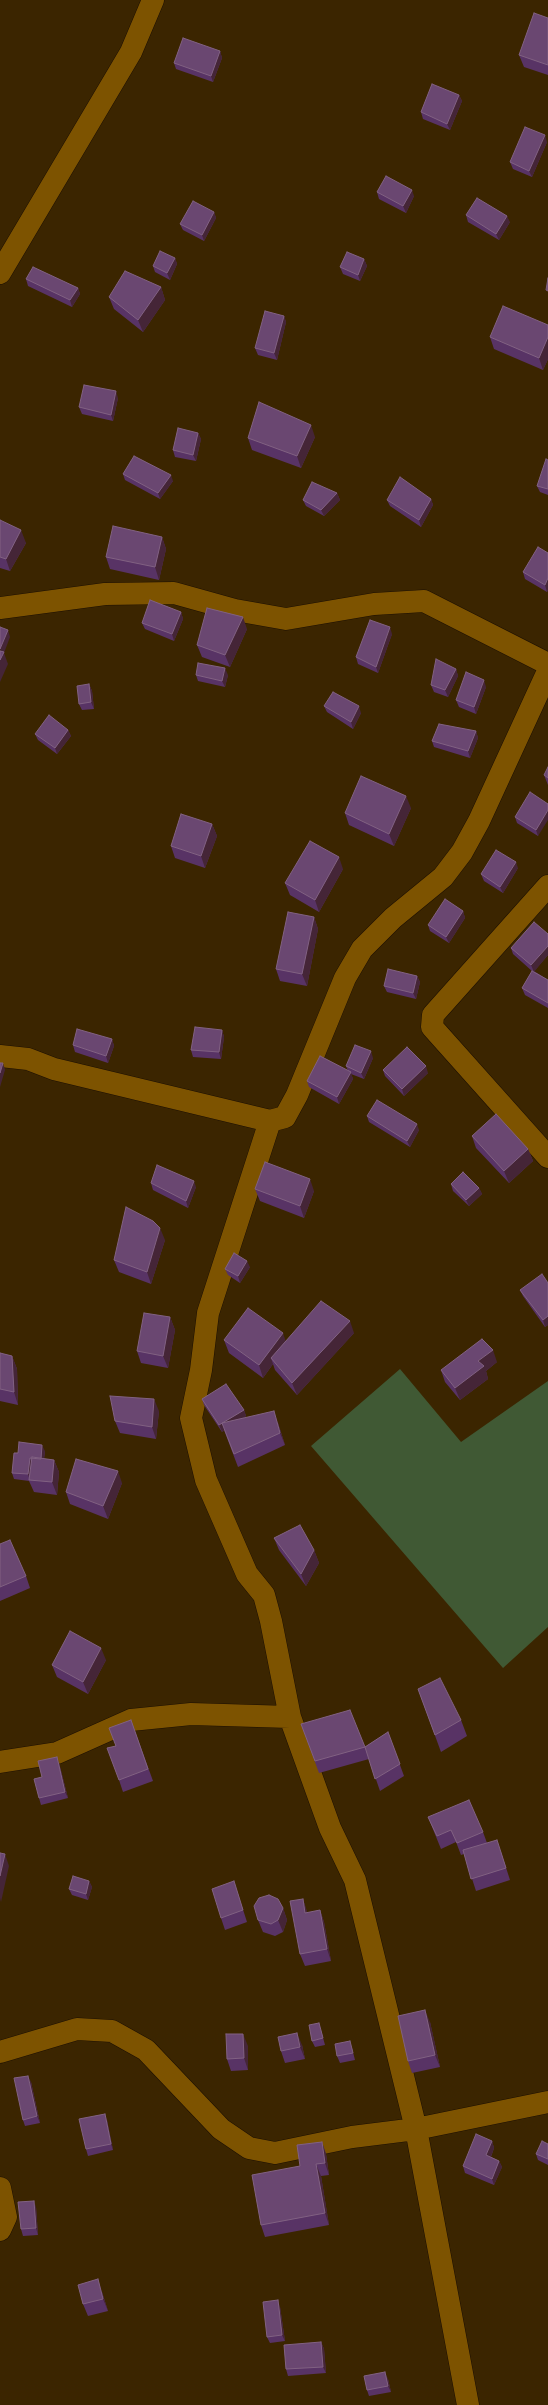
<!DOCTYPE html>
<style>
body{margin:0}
canvas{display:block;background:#3b2500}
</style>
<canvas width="548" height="2405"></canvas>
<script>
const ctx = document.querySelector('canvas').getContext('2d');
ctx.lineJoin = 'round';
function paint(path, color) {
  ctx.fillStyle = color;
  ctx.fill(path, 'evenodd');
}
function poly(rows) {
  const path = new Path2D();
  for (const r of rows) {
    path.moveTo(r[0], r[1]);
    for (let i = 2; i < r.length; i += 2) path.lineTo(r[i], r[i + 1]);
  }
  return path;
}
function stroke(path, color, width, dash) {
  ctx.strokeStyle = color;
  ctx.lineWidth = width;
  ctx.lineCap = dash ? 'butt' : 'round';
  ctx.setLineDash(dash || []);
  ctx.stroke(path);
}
const green = poly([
 [400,1369,461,1442,548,1381,548,1627,503,1668,311,1446]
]);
const minor = poly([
 [0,273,131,52,153,0],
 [0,608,105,594,174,593,235,610,286,619,374,604,424,601,548,664],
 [548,886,433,1015,432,1027,548,1157],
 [0,1056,28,1059,54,1069,270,1121,285,1117,297,1095,345,978,362,949,393,918,443,877,462,852,479,821,548,671],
 [270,1121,208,1313,201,1370,191,1418,206,1480,247,1574,264,1595,271,1621,290,1717,330,1828,355,1880,416,2129,468,2405],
 [0,1762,57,1753,131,1720,191,1714,290,1717],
 [0,2052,77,2029,112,2031,146,2050,221,2129,249,2148,275,2153,352,2137,416,2129,548,2102],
 [0,2188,6,2217,0,2230]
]);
const wall = poly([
 [548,18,548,75,524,67,519,55],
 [220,51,222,58,213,82,176,69,174,63],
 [459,95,462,101,450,130,423,119,421,112],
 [547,142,532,177,513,169,510,162],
 [377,192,414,196,406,213,379,199],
 [214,212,216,218,204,241,183,230,180,224],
 [466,215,510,222,499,240,468,222],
 [175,258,177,264,170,280,155,272,153,266],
 [364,259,367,266,360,281,343,274,340,267],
 [26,279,78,288,80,294,72,307,28,286],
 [161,287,165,300,143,332,114,309,109,297],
 [284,316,286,322,277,360,258,355,255,348],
 [548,325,548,359,543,370,494,349,490,337],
 [118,398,113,421,82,414,79,407],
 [198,433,201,439,196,461,175,457,173,450],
 [315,437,301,468,252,450,248,438],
 [548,460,548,495,540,492,537,486],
 [123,474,173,481,160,499,125,480],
 [337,493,340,500,324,516,306,506,303,500],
 [431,499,433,505,421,527,390,506,387,500],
 [0,520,26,543,10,571,0,568],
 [162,537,166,549,159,580,110,569,106,557],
 [548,553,548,590,547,592,525,579,523,572],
 [181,612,183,619,174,641,145,629,142,623],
 [247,629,230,667,202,657,197,645],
 [392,634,378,673,358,664,356,657],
 [456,669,458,676,448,697,434,692,431,685],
 [196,675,228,675,225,687,198,681],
 [89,684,92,691,94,709,82,710,79,704],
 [486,687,476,714,459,707,456,700],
 [324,706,361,713,353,729,327,712],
 [68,730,71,736,57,754,38,740,35,734],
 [476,731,478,738,470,758,434,747,432,741],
 [548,767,548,785,544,775],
 [548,804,538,836,517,823,515,817],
 [411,808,394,846,349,825,345,813],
 [212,824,217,836,205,868,175,858,171,846],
 [518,868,503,893,484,881,481,874],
 [343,869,319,912,290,895,285,883],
 [463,911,465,918,449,943,430,931,428,925],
 [314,917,318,929,307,986,280,981,276,969],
 [511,948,548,955,534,971,548,980,548,1008,525,995,522,988,532,971,513,954],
 [417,976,420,982,416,999,387,992,384,986],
 [222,1030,224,1037,221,1059,193,1057,191,1050],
 [112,1039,114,1046,108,1063,75,1052,73,1045],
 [373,1058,364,1079,351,1074,353,1079,339,1104,309,1087,307,1081,348,1071,346,1066],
 [383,1070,428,1073,404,1096,385,1076],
 [367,1116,419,1130,410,1147,369,1122],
 [472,1136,528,1149,533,1161,509,1183,476,1148],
 [151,1183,196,1187,188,1208,153,1190],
 [451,1184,479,1188,482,1194,469,1206,453,1191],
 [255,1189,314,1191,304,1218,260,1201],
 [165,1240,151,1284,119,1272,114,1260],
 [250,1267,240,1283,228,1275,225,1269],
 [548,1283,548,1325,545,1327,523,1296,520,1290],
 [170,1317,175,1330,168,1368,141,1363,137,1351],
 [354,1333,297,1395,275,1370,273,1364,263,1378,229,1353,224,1340,286,1341],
 [0,1353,12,1356,17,1369,18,1405,0,1401],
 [497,1362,486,1371,488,1379,460,1400,445,1382,441,1370],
 [202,1399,244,1410,246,1416,243,1418,278,1423,285,1445,238,1467,224,1430,222,1432,204,1405],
 [159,1411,156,1439,120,1433,115,1421],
 [45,1451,44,1459,54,1460,59,1472,57,1495,34,1492,29,1481,14,1479,12,1473,18,1453],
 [122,1483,108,1519,70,1504,66,1492],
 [274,1538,314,1550,319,1563,306,1586,279,1550],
 [0,1544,26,1576,30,1588,0,1601],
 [106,1660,88,1694,57,1677,52,1665],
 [418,1689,461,1720,467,1736,441,1752],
 [131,1720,153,1781,123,1792,119,1780,115,1746],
 [301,1724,365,1747,388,1732,404,1776,380,1791,369,1759,319,1773],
 [59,1763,68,1798,41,1805,39,1798,42,1777],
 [428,1817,483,1832,487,1843,501,1852,510,1880,476,1891,464,1854,461,1855,456,1842,441,1849],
 [89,1881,92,1887,88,1900,72,1895,69,1889],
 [238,1894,247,1922,225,1930,221,1918],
 [303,1899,307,1913,320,1910,324,1922,331,1961,305,1966,300,1954],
 [283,1908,287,1920,283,1932,275,1936,263,1932,258,1920],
 [430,2022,440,2067,412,2073,408,2061],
 [321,2030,325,2045,315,2047,312,2041],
 [302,2045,305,2059,285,2063,281,2051],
 [248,2046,248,2070,231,2071,227,2059],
 [352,2048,355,2060,340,2063,337,2056],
 [31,2082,40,2123,25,2126,23,2120],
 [107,2120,113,2150,88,2156,86,2149],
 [492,2141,494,2148,491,2157,499,2161,502,2167,494,2185,465,2173,463,2166],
 [322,2142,326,2154,329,2175,321,2176,329,2225,265,2237,261,2225,300,2166],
 [548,2144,548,2165,538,2160,536,2154],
 [36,2207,38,2235,23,2236,21,2229],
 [102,2292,108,2311,88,2316,83,2304],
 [280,2307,285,2341,270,2343,267,2337],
 [321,2342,324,2349,326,2373,288,2376,286,2369],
 [388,2379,391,2392,369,2396,367,2390]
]);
const shadedWall = poly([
 [220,51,222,58,213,82,211,76],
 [459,95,462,101,450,130,447,124],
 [545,135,547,142,532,177,529,171],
 [412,190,414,196,406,213,403,206],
 [214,212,216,218,204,241,202,235],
 [507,216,510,222,499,240,496,234],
 [175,258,177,264,170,280,167,273],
 [364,259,367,266,360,281,358,275],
 [161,287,165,300,143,332,138,320],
 [78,288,80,294,72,307,70,300],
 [284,316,286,322,277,360,274,353],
 [548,337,548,359,543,370,539,358],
 [116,391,118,398,113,421,111,415],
 [311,425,315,437,301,468,297,456],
 [198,433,201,439,196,461,193,455],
 [171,475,173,481,160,499,158,493],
 [337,493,340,500,324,516,321,510],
 [431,499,433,505,421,527,419,520],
 [21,530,26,543,10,571,6,559],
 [162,537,166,549,159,580,155,567],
 [548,578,548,590,547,592,545,585],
 [181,612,183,619,174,641,172,634],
 [243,617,247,629,230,667,225,655],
 [390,627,392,634,378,673,376,667],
 [8,630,10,637,4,653,8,664,0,682,0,660,2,655,0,649],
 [225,668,228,675,225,687,222,681],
 [456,669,458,676,448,697,445,690],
 [484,680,486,687,476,714,474,707],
 [89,684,92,691,94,709,91,702],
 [359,706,361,713,353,729,351,722],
 [68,730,71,736,57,754,55,748],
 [476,731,478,738,470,758,468,751],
 [406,796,411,808,394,846,389,834],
 [548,810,548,820,538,836,536,830],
 [212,824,217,836,205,868,201,856],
 [339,857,343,869,319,912,315,900],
 [516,862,518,868,503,893,500,887],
 [463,911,465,918,449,943,446,937],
 [314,917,318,929,307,986,302,974],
 [548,946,548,955,534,972,531,965],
 [417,976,420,982,416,999,413,993],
 [222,1030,224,1037,221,1059,219,1052],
 [112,1039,114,1046,108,1063,106,1056],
 [371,1051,373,1058,364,1079,361,1073],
 [3,1063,5,1070,0,1087,0,1073],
 [426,1066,428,1073,404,1096,402,1089],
 [351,1072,353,1079,339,1104,337,1097],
 [417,1124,419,1130,410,1147,407,1141],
 [528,1149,533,1161,509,1183,504,1171],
 [310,1179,314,1191,304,1218,300,1206],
 [194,1181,196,1187,188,1208,186,1201],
 [479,1188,482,1194,469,1206,466,1200],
 [160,1228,165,1240,151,1284,147,1272],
 [247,1261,250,1267,240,1283,238,1276],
 [548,1316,548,1325,545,1327,543,1320],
 [170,1317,175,1330,168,1368,163,1356],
 [350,1321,354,1333,297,1395,292,1383],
 [283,1333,287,1345,271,1358,273,1364,263,1378,259,1365],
 [493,1350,497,1362,486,1371,488,1379,460,1400,455,1388,478,1361],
 [12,1356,17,1369,18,1405,14,1392],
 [154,1399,159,1411,156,1439,152,1427],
 [244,1410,246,1416,222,1432,219,1425],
 [274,1411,278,1423,285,1445,280,1433],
 [42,1445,45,1451,43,1466,41,1459],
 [30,1458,32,1464,30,1481,28,1474],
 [54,1460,59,1472,57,1495,52,1482],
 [118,1471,122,1483,108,1519,103,1506],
 [314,1550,319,1563,306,1586,301,1574],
 [101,1648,106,1660,88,1694,83,1682],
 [57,1757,59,1763,68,1798,65,1792],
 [5,1854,9,1866,1,1902,0,1898,0,1876],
 [89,1881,92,1887,88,1900,86,1894],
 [303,1899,307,1911,310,1925,305,1913],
 [283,1908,287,1920,283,1932,278,1920],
 [320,1910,324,1922,331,1961,327,1949],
 [425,2010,430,2022,440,2067,435,2055],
 [297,2033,302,2045,305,2059,300,2047],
 [243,2034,248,2046,248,2070,244,2058],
 [28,2076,31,2082,40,2123,37,2116],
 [105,2114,107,2120,113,2150,111,2144],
 [492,2141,494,2148,489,2162,486,2155],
 [322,2142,326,2154,329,2175,325,2163],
 [499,2161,502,2167,494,2185,492,2179],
 [316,2164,321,2176,329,2225,325,2213],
 [34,2201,36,2207,38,2235,36,2228],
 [98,2279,102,2292,108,2311,103,2299],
 [278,2300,280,2307,285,2341,282,2335],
 [321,2342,324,2349,326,2373,323,2367],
 [385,2372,388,2379,391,2392,388,2386]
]);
const building = poly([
 [534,13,548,18,548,65,519,55,534,13],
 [183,38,220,51,211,76,174,63,183,38],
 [432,84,459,95,447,124,421,112,432,84],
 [525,127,545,135,529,171,510,162,525,127],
 [386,176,412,190,403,206,377,192,386,176],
 [477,198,507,216,496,234,466,215,477,198],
 [193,201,214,212,202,235,180,224,193,201],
 [160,251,175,258,167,273,153,266,160,251],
 [347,252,364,259,358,275,340,267,347,252],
 [33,267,78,288,70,300,26,279,33,267],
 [125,271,161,287,138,320,109,297,125,271],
 [548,278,548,291,546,290,548,278],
 [503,306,548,325,548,337,539,358,490,337,503,306],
 [265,311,284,316,274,353,255,348,265,311],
 [84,385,116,391,111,415,79,407,84,385],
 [259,402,311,425,297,456,248,438,259,402],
 [178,428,198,433,193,455,173,450,178,428],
 [134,456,171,475,158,493,123,474,134,456],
 [546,459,548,460,548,489,537,486,546,459],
 [400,477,431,499,419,520,387,500,400,477],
 [312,482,337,493,321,510,303,500,312,482],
 [0,520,21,530,6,559,0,557,0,520],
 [113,526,162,537,155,567,106,557,113,526],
 [538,547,548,553,548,578,545,585,523,572,538,547],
 [150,600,181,612,172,634,142,623,150,600],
 [207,608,243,617,225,655,197,645,207,608],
 [370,620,390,627,376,667,356,657,370,620],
 [0,627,8,630,0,649,0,627],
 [0,651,4,652,0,660,0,651],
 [436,659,456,669,445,690,431,685,436,659],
 [198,663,225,668,222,681,196,675,198,663],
 [466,672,484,680,474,707,456,700,466,672],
 [89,684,91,702,79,704,77,686,89,684],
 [333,692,359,706,351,722,324,706,333,692],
 [49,715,68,730,55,748,35,734,49,715],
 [439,724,476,731,468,751,432,741,439,724],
 [548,767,548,778,544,775,548,767],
 [361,776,406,796,389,834,345,813,361,776],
 [530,792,548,804,548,810,536,830,515,817,530,792],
 [181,814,212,824,201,856,171,846,181,814],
 [310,841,339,857,315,900,285,883,310,841],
 [496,850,516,862,500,887,481,874,496,850],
 [445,899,463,911,446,937,428,925,445,899],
 [288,912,314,917,302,974,276,969,288,912],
 [534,922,548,934,548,946,531,965,511,948,534,922],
 [388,969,417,976,413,993,384,986,388,969],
 [532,971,548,980,548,1003,522,988,532,971],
 [195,1027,222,1030,219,1052,191,1050,195,1027],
 [77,1029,112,1039,106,1056,73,1045,77,1029],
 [355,1045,371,1051,361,1073,346,1066,355,1045],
 [407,1047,426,1066,402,1089,383,1070,407,1047],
 [320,1056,351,1072,337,1097,307,1081,320,1056],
 [0,1063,3,1063,0,1073,0,1063],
 [377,1100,417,1124,407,1141,367,1116,377,1100],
 [496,1114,528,1149,504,1171,472,1136,496,1114],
 [265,1162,310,1179,300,1206,255,1189,265,1162],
 [157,1165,194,1181,186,1201,151,1183,157,1165],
 [463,1172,479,1188,466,1200,451,1184,463,1172],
 [126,1207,153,1221,160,1228,147,1272,114,1260,126,1207],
 [234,1253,247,1261,238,1276,225,1269,234,1253],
 [542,1274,548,1283,548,1316,543,1320,520,1290,542,1274],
 [321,1301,350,1321,292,1383,271,1358,321,1301],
 [248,1308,283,1333,259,1365,224,1340,248,1308],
 [144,1313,170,1317,163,1356,137,1351,144,1313],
 [482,1339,493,1350,478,1361,484,1366,455,1388,441,1370,482,1339],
 [0,1353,12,1356,14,1392,0,1389,0,1353],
 [226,1384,244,1410,219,1425,202,1399,226,1384],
 [110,1396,154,1399,152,1427,115,1421,110,1396],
 [274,1411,280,1433,234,1454,222,1423,274,1411],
 [19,1442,42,1445,41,1459,30,1458,28,1474,12,1473,14,1453,18,1453,19,1442],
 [32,1457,54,1460,52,1482,29,1480,32,1457],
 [76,1459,118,1471,103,1506,66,1492,76,1459],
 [300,1525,314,1550,301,1574,274,1538,300,1525],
 [10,1540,26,1576,0,1587,0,1544,10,1540],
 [70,1631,101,1648,83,1682,52,1665,70,1631],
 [440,1678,461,1720,435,1735,418,1689,440,1678],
 [350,1710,365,1747,315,1761,301,1724,350,1710],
 [131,1720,148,1769,119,1780,107,1748,116,1746,109,1728,131,1720],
 [388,1732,400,1764,375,1779,365,1747,388,1732],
 [57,1757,65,1792,39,1798,34,1779,42,1777,38,1761,57,1757],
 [469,1800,483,1832,457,1843,451,1830,437,1836,428,1817,469,1800],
 [497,1840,506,1868,471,1879,463,1850,497,1840],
 [0,1853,5,1854,0,1876,0,1853],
 [73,1876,89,1881,86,1894,69,1889,73,1876],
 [234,1881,243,1910,221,1918,212,1889,234,1881],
 [269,1895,278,1899,283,1908,278,1920,271,1924,258,1920,254,1906,259,1898,269,1895],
 [303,1899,305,1913,320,1910,327,1949,300,1954,290,1901,303,1899],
 [425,2010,435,2055,408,2061,398,2016,425,2010],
 [319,2023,323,2038,312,2041,309,2025,319,2023],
 [297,2033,300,2047,281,2051,278,2037,297,2033],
 [226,2034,243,2034,244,2058,227,2059,226,2034],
 [350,2041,353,2053,337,2056,335,2044,350,2041],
 [28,2076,37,2116,23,2120,14,2078,28,2076],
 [105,2114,111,2144,86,2149,79,2119,105,2114],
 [476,2134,492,2141,486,2155,499,2161,492,2179,463,2166,476,2134],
 [542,2141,548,2144,548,2159,536,2154,542,2141],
 [322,2142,325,2163,316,2164,325,2213,261,2225,252,2175,300,2166,297,2145,322,2142],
 [34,2201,36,2228,21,2229,18,2202,34,2201],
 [98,2279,103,2299,83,2304,78,2285,98,2279],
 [278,2300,282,2335,267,2337,263,2302,278,2300],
 [321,2342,323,2367,286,2369,284,2345,321,2342],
 [385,2372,388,2386,367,2390,364,2376,385,2372]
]);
paint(green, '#405934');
stroke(minor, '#1c0f00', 23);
stroke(minor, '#7d5300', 22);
paint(wall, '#583365');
paint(shadedWall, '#452537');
paint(building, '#6a4771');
stroke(building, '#816182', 1);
</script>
